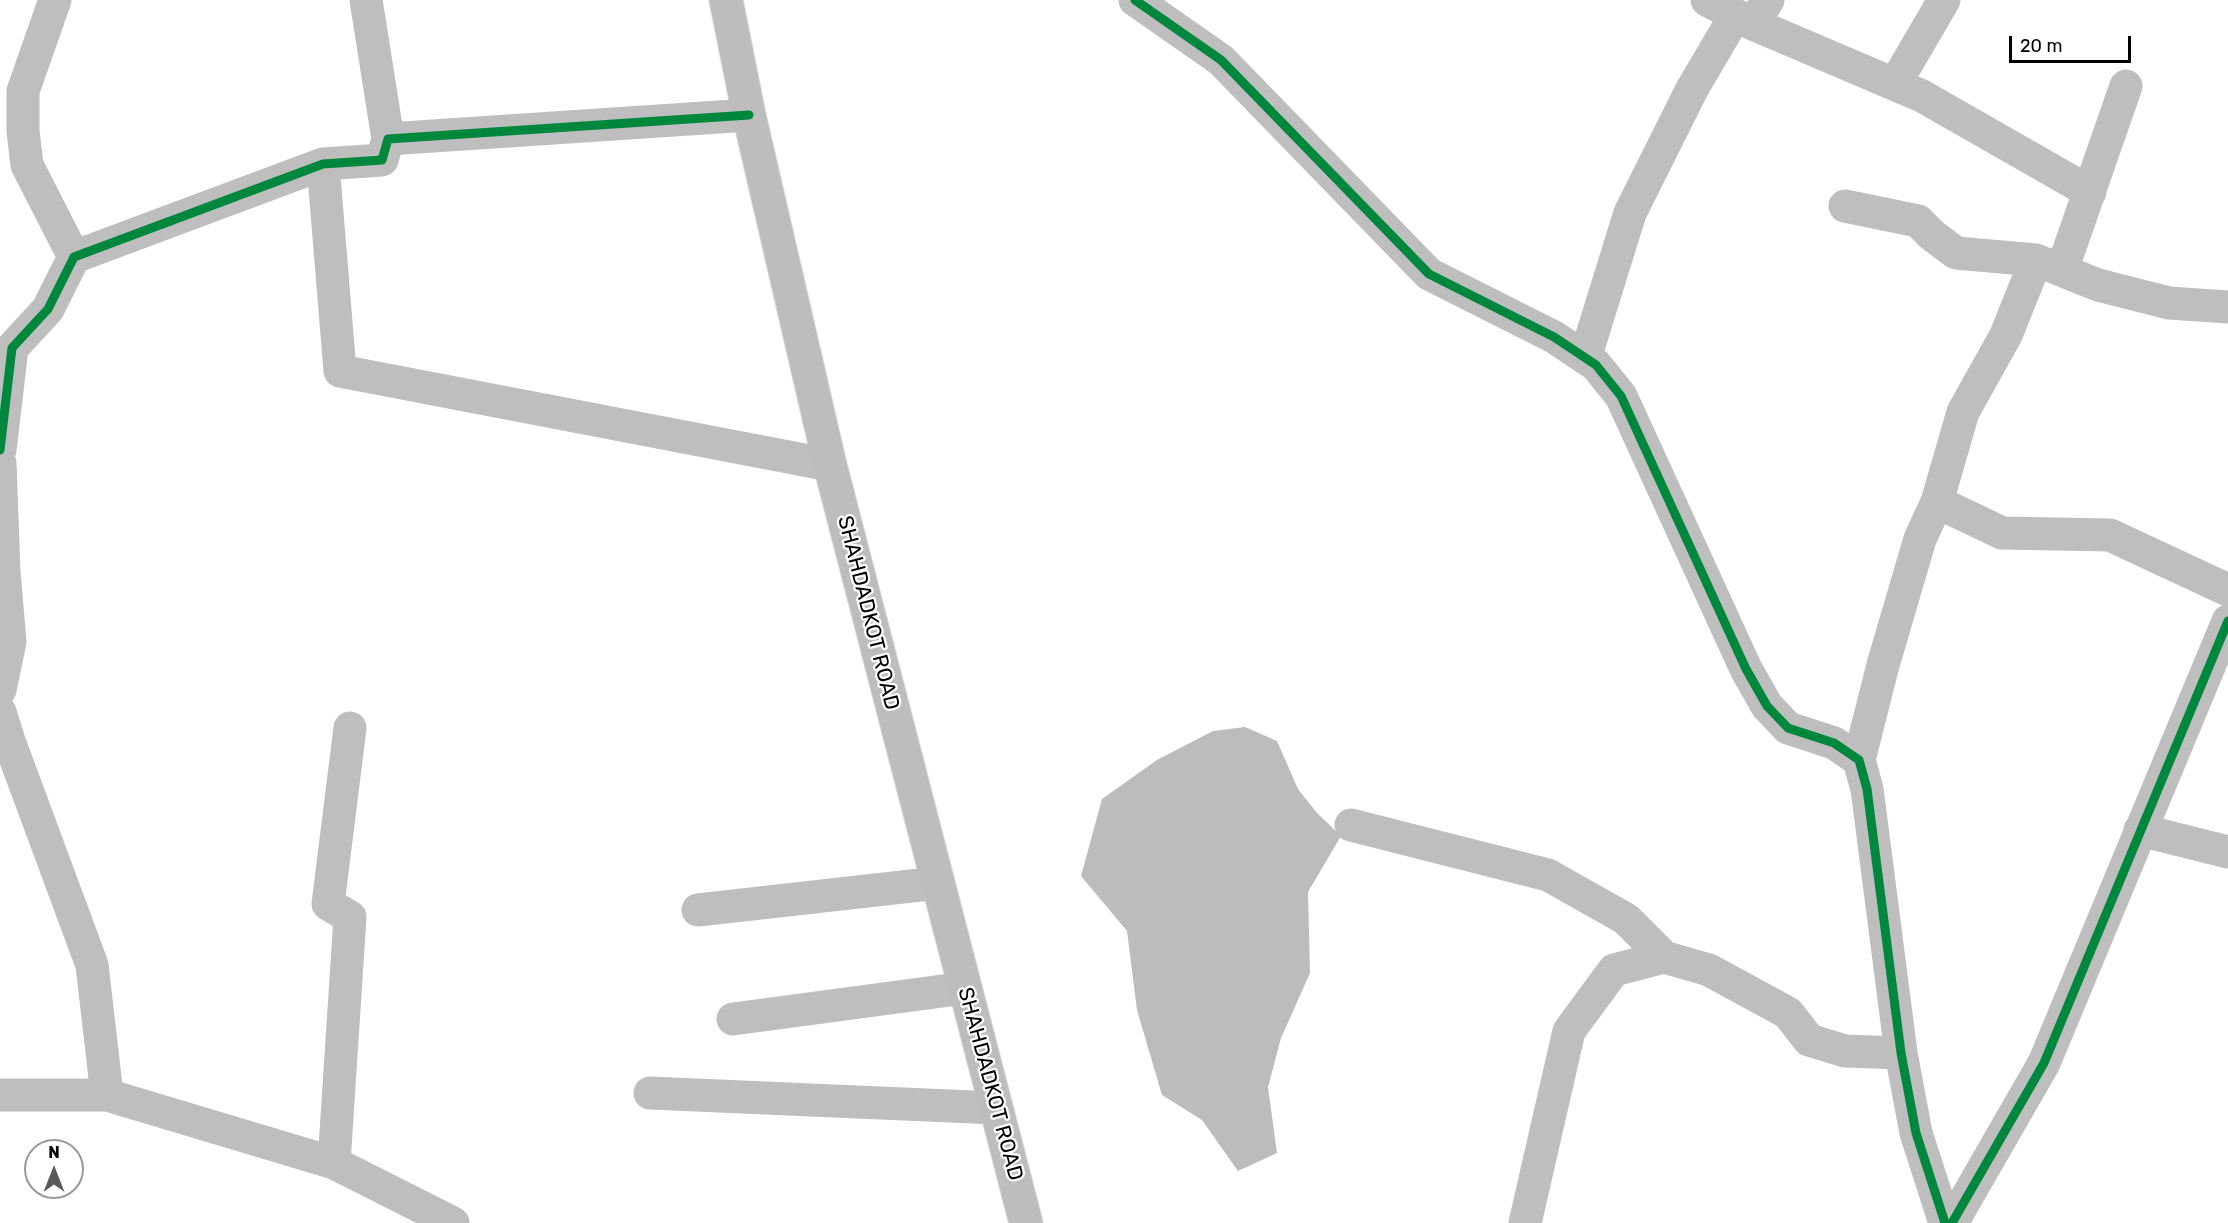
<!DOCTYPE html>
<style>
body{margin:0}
#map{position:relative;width:2228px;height:1223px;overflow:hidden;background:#fff;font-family:Rubik,sans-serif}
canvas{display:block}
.north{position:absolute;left:24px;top:1139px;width:60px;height:60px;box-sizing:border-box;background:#fff;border:2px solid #999;border-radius:50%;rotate:0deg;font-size:16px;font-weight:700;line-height:24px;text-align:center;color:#000}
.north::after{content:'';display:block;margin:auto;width:21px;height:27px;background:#595959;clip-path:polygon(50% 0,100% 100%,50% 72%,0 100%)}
.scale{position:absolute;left:2009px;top:36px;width:122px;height:27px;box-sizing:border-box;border:3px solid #000;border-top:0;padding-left:8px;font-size:18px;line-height:21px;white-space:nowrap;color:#000;-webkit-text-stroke:4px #fff;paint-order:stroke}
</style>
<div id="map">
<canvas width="2228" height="1223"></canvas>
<div class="north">N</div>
<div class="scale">20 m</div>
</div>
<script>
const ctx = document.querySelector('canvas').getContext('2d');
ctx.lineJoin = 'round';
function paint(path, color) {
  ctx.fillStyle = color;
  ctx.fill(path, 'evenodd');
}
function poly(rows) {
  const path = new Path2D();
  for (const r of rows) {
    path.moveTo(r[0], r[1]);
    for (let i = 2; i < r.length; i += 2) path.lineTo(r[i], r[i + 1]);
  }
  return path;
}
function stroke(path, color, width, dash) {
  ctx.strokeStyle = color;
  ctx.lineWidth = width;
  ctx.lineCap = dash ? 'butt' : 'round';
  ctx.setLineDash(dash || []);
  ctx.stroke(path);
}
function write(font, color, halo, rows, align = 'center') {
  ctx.font = font + ' Rubik,sans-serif';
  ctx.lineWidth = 4.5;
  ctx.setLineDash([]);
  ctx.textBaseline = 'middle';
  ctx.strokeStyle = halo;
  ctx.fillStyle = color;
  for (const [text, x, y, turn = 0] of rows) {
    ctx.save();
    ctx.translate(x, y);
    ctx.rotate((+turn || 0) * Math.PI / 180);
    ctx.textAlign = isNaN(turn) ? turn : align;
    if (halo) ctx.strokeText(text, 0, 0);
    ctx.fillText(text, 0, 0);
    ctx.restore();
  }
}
const water = poly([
 [1245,727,1277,741,1298,789,1317,813,1341,836,1308,892,1310,973,1281,1038,1268,1087,1277,1153,1238,1171,1202,1120,1162,1095,1137,1010,1127,931,1081,876,1102,799,1157,760,1213,731]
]);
const minor = poly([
 [55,0,23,91,23,131,27,165,74,257],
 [366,0,388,139],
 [1135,0,1221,60,1429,274,1554,337,1596,365,1621,396,1746,669,1767,706,1788,728,1834,743,1859,760,1867,789,1901,1053,1916,1133,1945,1223],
 [1707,0,1753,24,1922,96,2090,192],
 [1753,24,1768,0],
 [1895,84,1944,0],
 [323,164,340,371,830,465],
 [1845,206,1918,221,1932,235,1956,253,2036,260,2098,285,2169,303,2228,307],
 [2062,270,2126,86],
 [1585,358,1630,213,1692,89,1735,16],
 [0,450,12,348,48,309,74,257,323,164,382,160,388,139,749,115],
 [0,463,4,572,10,642,0,690],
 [1937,502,2002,533,2110,535,2228,590],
 [0,712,9,741,92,965,107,1095],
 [1859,760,1883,665,1920,539,1937,502,1963,412,2006,335,2036,260],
 [1351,825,1548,875,1626,919,1664,957],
 [2140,830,2228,852],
 [698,910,938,883],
 [733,1019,965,988],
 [650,1093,996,1108],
 [0,1095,107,1095,334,1163,453,1223],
 [334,1163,350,917,328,904,350,728],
 [1525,1223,1569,1031,1614,970,1664,957,1709,970,1788,1013,1809,1040,1845,1051,1901,1053],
 [1952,1223,2044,1063,2228,621]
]);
const major = poly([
 [726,0,749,115,830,465,1026,1223]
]);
const cycleway = poly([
 [1135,0,1221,60,1429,274,1554,337,1596,365,1621,396,1746,669,1767,706,1788,728,1834,743,1859,760,1867,789,1901,1053,1916,1133,1945,1223],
 [0,450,12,348,48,309,74,257,323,164,382,160,388,139,749,115],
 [1952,1223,2044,1063,2228,621]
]);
const streetNames = [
 ["SHAHDADKOT ROAD",868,613,76],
 ["SHAHDADKOT ROAD",990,1084,75]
];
paint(water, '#bcbcbc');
stroke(major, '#dbdbdb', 35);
stroke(minor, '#bebebe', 33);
stroke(major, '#bdbdbd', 33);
stroke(cycleway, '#00873e', 9);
write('21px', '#000', '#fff', streetNames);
</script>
